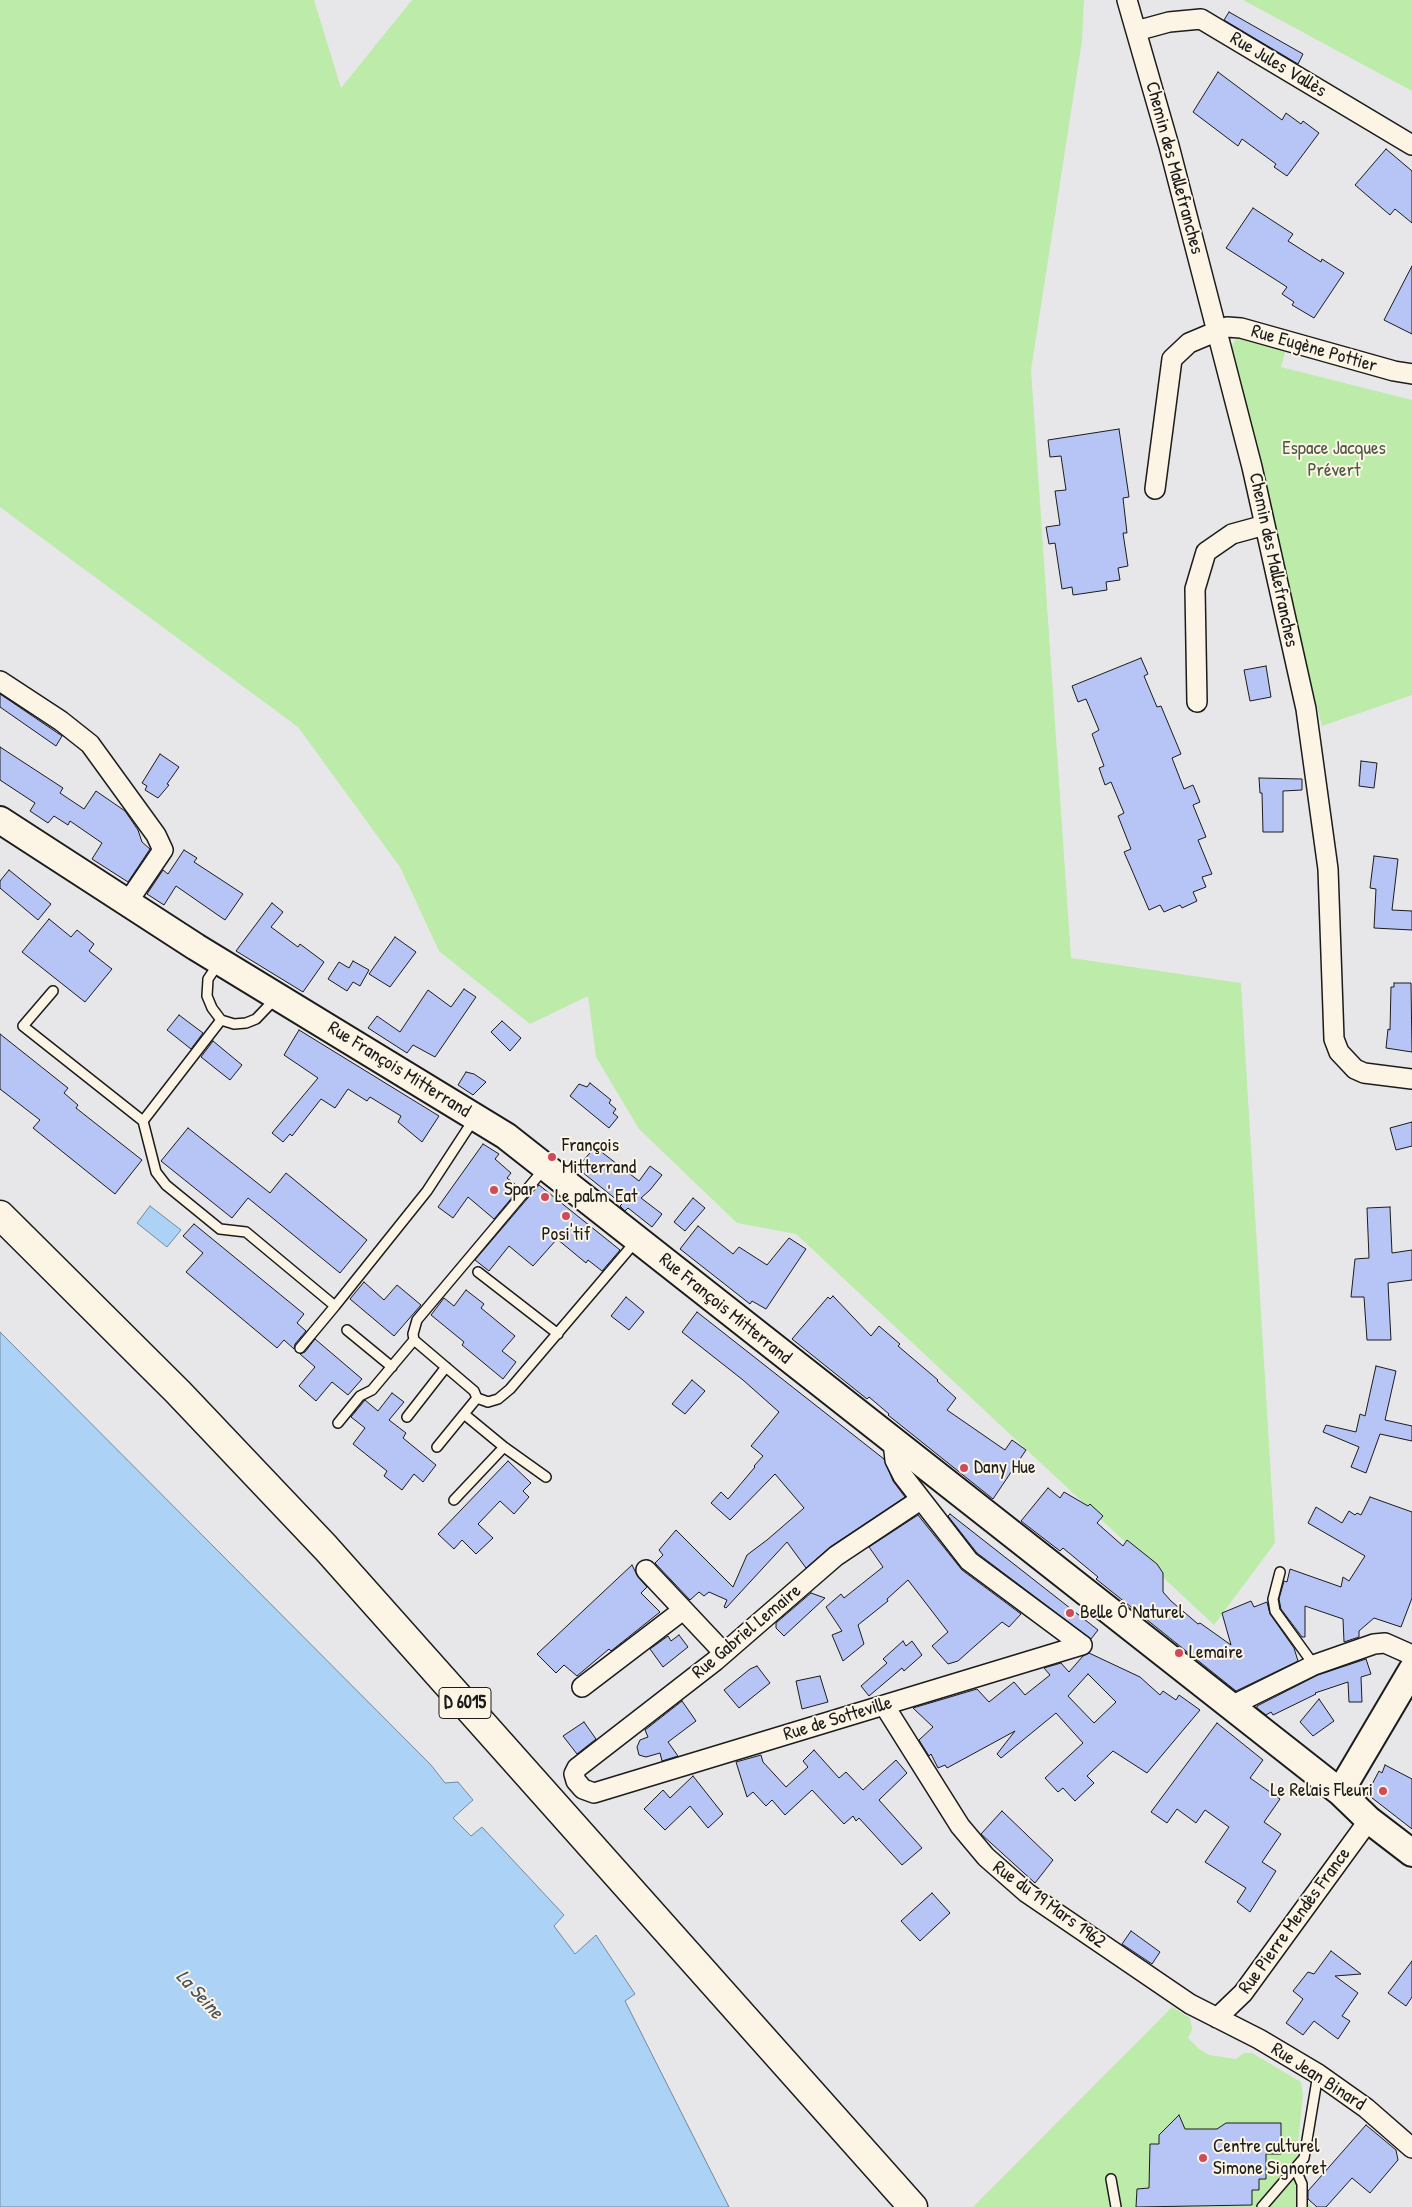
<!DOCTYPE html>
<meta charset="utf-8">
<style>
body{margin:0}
canvas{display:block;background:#e7e7ea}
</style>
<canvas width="1412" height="2207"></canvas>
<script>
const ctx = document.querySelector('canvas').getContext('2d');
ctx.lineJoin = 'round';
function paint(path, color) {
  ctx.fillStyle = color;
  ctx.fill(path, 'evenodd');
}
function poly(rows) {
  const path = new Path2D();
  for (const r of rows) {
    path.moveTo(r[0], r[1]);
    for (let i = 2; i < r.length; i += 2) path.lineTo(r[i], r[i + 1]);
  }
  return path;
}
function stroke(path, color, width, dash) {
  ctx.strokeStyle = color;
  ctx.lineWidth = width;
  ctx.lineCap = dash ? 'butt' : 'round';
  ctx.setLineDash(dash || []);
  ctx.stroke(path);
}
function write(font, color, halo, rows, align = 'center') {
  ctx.font = font + ' "Patrick Hand",sans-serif';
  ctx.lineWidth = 4;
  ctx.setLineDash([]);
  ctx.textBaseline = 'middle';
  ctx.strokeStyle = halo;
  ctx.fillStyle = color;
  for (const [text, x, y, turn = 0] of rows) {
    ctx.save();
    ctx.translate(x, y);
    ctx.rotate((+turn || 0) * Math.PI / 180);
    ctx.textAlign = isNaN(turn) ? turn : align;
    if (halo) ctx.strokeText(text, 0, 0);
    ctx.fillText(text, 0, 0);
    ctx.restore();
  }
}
const green = poly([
 [0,0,314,0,341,88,412,0,1084,0,1082,41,1031,370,1071,958,1241,983,1275,1543,1214,1625,796,1234,737,1223,639,1129,596,1057,588,996,530,1024,439,951,400,867,298,727,0,507],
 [1243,0,1412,0,1412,91],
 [1249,338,1286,349,1281,367,1412,400,1412,695,1322,726,1228,358,1231,347,1236,339],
 [1172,2007,1190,2018,1192,2029,1188,2038,1199,2049,1209,2055,1236,2059,1244,2053,1252,2053,1301,2082,1303,2095,1298,2143,1301,2197,1312,2207,973,2207]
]);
const water = poly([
 [150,1206,181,1230,167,1247,137,1223,150,1206],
 [0,1332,431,1765,445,1783,458,1782,473,1800,453,1818,471,1836,482,1827,564,1915,554,1926,575,1954,596,1935,635,1994,625,2001,729,2207,0,2207,0,1332]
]);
const building = poly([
 [1229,12,1303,54,1298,64,1224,20,1229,12],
 [1218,72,1282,120,1286,113,1301,124,1303,121,1319,133,1287,176,1274,167,1276,164,1242,139,1238,146,1193,112,1218,72],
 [1386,149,1412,171,1412,223,1395,209,1390,215,1355,185,1386,149],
 [1253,208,1293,234,1288,241,1321,262,1322,259,1344,273,1314,318,1292,305,1294,302,1282,294,1287,287,1226,248,1253,208],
 [1412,266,1412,334,1384,320,1412,266],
 [1119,429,1129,497,1123,498,1127,533,1123,533,1128,566,1118,568,1120,580,1106,582,1107,590,1073,595,1072,587,1062,589,1055,543,1049,544,1046,527,1060,525,1055,491,1066,490,1061,456,1050,457,1048,440,1119,429],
 [1141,658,1148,674,1144,676,1157,707,1161,706,1181,754,1172,758,1184,789,1193,785,1200,802,1193,805,1206,837,1198,840,1212,874,1202,877,1206,887,1193,892,1197,901,1182,908,1180,905,1164,912,1160,905,1149,910,1131,868,1124,852,1131,849,1118,816,1124,813,1111,782,1105,785,1099,768,1104,766,1092,734,1099,730,1086,699,1078,702,1072,686,1141,658],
 [1266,666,1271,697,1250,701,1244,670,1266,666],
 [0,694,62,736,56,746,0,707,0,694],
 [0,747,63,788,60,793,84,809,96,791,125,811,138,830,142,842,150,849,128,882,92,859,102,843,70,821,68,825,54,816,48,823,30,811,35,803,0,780,0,747],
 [160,754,179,767,167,784,169,785,158,798,145,790,147,786,142,783,160,754],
 [1361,761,1377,763,1374,788,1359,786,1361,761],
 [1259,778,1302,779,1302,790,1283,791,1283,832,1263,832,1262,793,1260,793,1259,778],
 [184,850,197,858,194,862,243,894,225,920,176,886,164,905,147,894,163,870,168,874,184,850],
 [1374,856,1398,859,1392,910,1412,911,1412,930,1374,928,1376,889,1370,888,1374,856],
 [9,870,51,904,38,920,0,888,0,881,9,870],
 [272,903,283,912,271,927,298,947,300,944,324,962,303,992,236,951,272,903],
 [49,919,71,937,77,930,94,944,89,951,112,969,85,1002,22,952,49,919],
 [395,937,416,952,390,987,369,974,395,937],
 [353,961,369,970,360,986,353,982,347,991,328,979,339,962,349,968,353,961],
 [1394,983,1411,983,1412,1052,1386,1048,1388,1029,1390,1030,1391,987,1394,987,1394,983],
 [464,989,476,997,435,1057,413,1045,407,1053,368,1028,377,1016,400,1032,428,990,451,1007,464,989],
 [179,1015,203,1033,191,1049,167,1030,179,1015],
 [502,1021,521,1038,510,1051,491,1032,502,1021],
 [299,1030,439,1116,422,1142,398,1122,401,1116,370,1097,367,1101,348,1089,335,1108,321,1099,292,1136,290,1134,283,1142,272,1133,318,1078,284,1055,299,1030],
 [0,1034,68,1088,64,1093,78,1105,76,1108,142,1160,115,1194,33,1128,40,1120,0,1089,0,1034],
 [213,1041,242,1065,230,1080,201,1057,213,1041],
 [466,1072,474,1074,486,1082,473,1095,458,1085,466,1072],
 [590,1083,611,1100,609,1103,616,1109,613,1113,618,1117,609,1128,570,1096,579,1084,587,1087,590,1083],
 [1412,1122,1412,1146,1396,1150,1390,1128,1412,1122],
 [188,1128,270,1193,286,1173,367,1240,340,1273,248,1198,232,1218,161,1161,188,1128],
 [483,1144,499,1154,495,1159,511,1173,507,1178,520,1188,494,1219,468,1197,453,1218,438,1207,483,1144],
 [595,1147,639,1181,650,1166,662,1175,650,1190,641,1198,662,1214,652,1227,628,1208,625,1211,620,1206,622,1204,577,1168,595,1147],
 [539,1185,620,1250,602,1271,588,1260,586,1263,557,1239,533,1266,509,1246,489,1271,475,1260,539,1185],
 [693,1198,705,1208,685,1231,674,1222,693,1198],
 [1390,1207,1392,1253,1412,1250,1412,1280,1388,1283,1391,1340,1367,1340,1364,1297,1351,1297,1355,1259,1369,1258,1367,1208,1390,1207],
 [194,1224,304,1314,297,1323,306,1331,295,1344,294,1349,284,1340,277,1348,186,1272,203,1253,183,1236,194,1224],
 [698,1226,733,1254,739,1247,767,1265,789,1238,806,1249,766,1309,752,1301,750,1304,680,1249,698,1226],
 [364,1282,384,1300,397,1285,421,1305,394,1336,350,1299,364,1282],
 [466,1290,484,1304,481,1308,515,1336,502,1351,516,1362,503,1379,462,1345,464,1342,431,1315,444,1298,454,1306,466,1290],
 [833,1296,871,1336,879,1326,900,1344,898,1346,938,1380,937,1381,956,1398,947,1410,1005,1450,1012,1440,1026,1450,993,1499,888,1415,889,1414,869,1397,867,1399,792,1339,828,1297,830,1299,833,1296],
 [626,1297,644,1312,629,1330,611,1316,626,1297],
 [697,1312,884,1459,893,1481,905,1497,830,1547,806,1568,787,1542,726,1608,724,1607,727,1600,709,1592,704,1596,699,1592,690,1600,655,1563,663,1555,659,1550,676,1530,733,1587,747,1555,767,1540,804,1508,775,1474,730,1520,711,1503,721,1492,728,1499,755,1467,754,1466,763,1456,751,1446,779,1412,743,1380,682,1332,697,1312],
 [315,1339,362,1379,348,1395,332,1382,316,1401,299,1386,315,1367,300,1354,305,1352,315,1339],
 [1376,1366,1396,1371,1385,1420,1412,1426,1412,1441,1380,1434,1366,1473,1351,1467,1359,1447,1323,1432,1326,1425,1356,1432,1360,1414,1365,1416,1376,1366],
 [692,1380,705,1391,685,1414,672,1404,692,1380],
 [392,1393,404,1402,389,1420,406,1433,403,1438,436,1465,423,1482,414,1474,402,1490,384,1476,387,1471,353,1444,365,1428,351,1417,365,1400,378,1411,392,1393],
 [508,1461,531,1483,523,1491,529,1497,514,1514,500,1501,478,1524,493,1538,476,1554,462,1540,454,1549,438,1534,508,1461],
 [1048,1488,1060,1498,1064,1492,1088,1506,1090,1504,1103,1516,1097,1523,1123,1546,1127,1540,1157,1564,1163,1573,1163,1592,1171,1601,1198,1624,1200,1623,1231,1645,1222,1613,1251,1601,1254,1607,1267,1602,1270,1614,1294,1648,1298,1661,1236,1691,1096,1579,1098,1577,1063,1548,1060,1551,1021,1521,1048,1488],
 [1370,1497,1412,1512,1412,1598,1401,1627,1374,1618,1359,1631,1359,1637,1344,1642,1343,1619,1305,1606,1305,1637,1302,1637,1281,1609,1279,1599,1284,1581,1287,1582,1290,1569,1341,1587,1343,1577,1349,1581,1365,1556,1308,1523,1316,1507,1342,1523,1349,1511,1355,1515,1357,1513,1361,1515,1370,1497],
 [950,1514,1098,1630,1091,1639,977,1553,948,1516,950,1514],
 [918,1515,962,1570,1021,1614,1009,1627,1002,1622,958,1661,948,1664,932,1646,948,1632,908,1580,887,1599,888,1601,858,1625,864,1644,843,1661,832,1635,842,1631,826,1607,841,1594,844,1598,883,1567,869,1547,918,1515],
 [632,1565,638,1577,647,1587,641,1593,660,1612,611,1651,609,1649,577,1676,564,1665,556,1673,537,1654,632,1565],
 [811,1593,825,1598,784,1636,776,1628,776,1623,811,1593],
 [679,1635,688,1647,663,1667,650,1649,668,1636,671,1641,679,1635],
 [903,1641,906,1646,912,1641,922,1655,904,1671,902,1668,869,1696,861,1686,887,1663,883,1659,903,1641],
 [1089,1653,1140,1677,1160,1695,1163,1691,1176,1700,1179,1695,1200,1710,1147,1773,1113,1751,1087,1776,1094,1783,1075,1801,1063,1788,1058,1792,1045,1778,1083,1743,1056,1713,1001,1758,997,1754,1015,1731,947,1768,945,1765,938,1768,931,1754,929,1756,919,1740,933,1727,913,1708,977,1689,989,1702,1014,1682,1025,1695,1050,1675,1044,1668,1061,1663,1069,1672,1083,1656,1089,1653],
 [1088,1674,1116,1702,1094,1723,1068,1696,1088,1674],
 [1366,1659,1371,1674,1361,1677,1362,1702,1349,1702,1348,1682,1315,1693,1316,1694,1273,1715,1271,1712,1266,1715,1257,1708,1257,1706,1318,1675,1366,1659],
 [757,1666,770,1683,739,1708,724,1690,750,1669,757,1666],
 [820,1676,828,1702,802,1709,796,1681,820,1676],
 [1319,1699,1334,1721,1313,1736,1300,1722,1319,1699],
 [682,1701,696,1721,668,1742,678,1756,662,1761,660,1753,646,1757,639,1755,637,1747,640,1740,648,1737,645,1730,682,1701],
 [584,1722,596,1739,577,1754,563,1736,584,1722],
 [1217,1723,1263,1760,1250,1778,1280,1799,1264,1822,1281,1834,1262,1862,1276,1871,1250,1912,1237,1902,1246,1888,1205,1862,1229,1827,1205,1810,1196,1823,1177,1809,1167,1823,1151,1812,1217,1723],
 [814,1750,839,1778,846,1772,863,1790,896,1760,907,1773,879,1800,922,1848,902,1865,859,1818,856,1821,853,1816,844,1824,812,1790,785,1815,772,1800,766,1806,753,1792,747,1797,736,1762,761,1755,763,1762,786,1787,808,1767,803,1761,814,1750],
 [1385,1765,1412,1779,1412,1829,1367,1794,1379,1771,1382,1773,1385,1765],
 [693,1776,723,1814,708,1828,690,1806,665,1830,644,1809,663,1790,670,1798,693,1776],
 [1002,1811,1053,1860,1035,1883,981,1834,1002,1811],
 [932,1893,950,1913,920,1941,901,1921,932,1893],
 [1131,1931,1160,1952,1152,1964,1122,1944,1131,1931],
 [1331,1951,1361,1974,1335,1976,1358,1993,1342,2016,1350,2021,1338,2039,1314,2021,1303,2035,1286,2023,1303,1999,1293,1991,1308,1972,1314,1974,1331,1951],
 [1412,1961,1412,1997,1406,2006,1388,1993,1412,1961],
 [1179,2115,1185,2129,1217,2129,1226,2123,1281,2123,1281,2154,1266,2154,1266,2179,1259,2179,1259,2190,1252,2190,1252,2205,1136,2207,1137,2189,1149,2188,1150,2144,1159,2144,1159,2135,1179,2115],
 [1366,2125,1396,2150,1398,2160,1370,2193,1352,2178,1326,2207,1317,2207,1308,2199,1308,2191,1366,2125]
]);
const lane = poly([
 [218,964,208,979,207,996,212,1008,221,1020,234,1024,246,1023,256,1019,276,998],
 [53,991,23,1026,143,1121],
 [221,1020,143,1121,156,1172,166,1185,220,1229,246,1232,335,1306,427,1191,474,1119],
 [478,1272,558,1334],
 [347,1330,392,1367],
 [300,1348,335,1306],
 [477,1398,488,1402,498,1399,510,1389,636,1241],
 [407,1417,446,1367],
 [338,1423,360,1396,372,1390,414,1340],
 [437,1447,477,1398,474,1391,414,1340,413,1334,417,1320,544,1169],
 [504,1447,546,1477],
 [454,1500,504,1447,464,1414],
 [1280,1572,1273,1599,1275,1611,1314,1665],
 [1295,2168,1302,2184,1302,2207],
 [1111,2179,1116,2207],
 [1262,2207,1304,2158,1318,2074]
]);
const street = poly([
 [1127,0,1169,146,1252,467,1306,709,1328,869,1334,1039,1339,1052,1355,1069,1364,1073,1412,1079],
 [1136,31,1169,22,1201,19,1412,145],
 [1155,489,1172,359,1189,343,1227,327,1241,328,1394,371,1412,374],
 [0,681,61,721,90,744,156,835,163,850,127,903],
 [1197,702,1195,589,1206,552,1232,534,1265,525],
 [893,1442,895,1460,903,1476,969,1561,1082,1645],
 [920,1500,836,1556,715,1661,577,1768,574,1774,576,1781,583,1789,594,1793,1082,1645],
 [646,1570,724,1653],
 [582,1687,683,1610],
 [884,1705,960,1826,986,1857,1027,1893,1190,2004,1259,2039,1318,2074,1366,2108,1412,2148],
 [1229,1707,1314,1665,1374,1644,1385,1643,1412,1655],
 [1217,2018,1243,1993,1369,1820]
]);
const secondary = poly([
 [0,820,196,947,506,1136,1340,1792,1369,1820,1412,1853],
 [1340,1792,1412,1670]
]);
const primary = poly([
 [0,1215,178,1392,326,1548,913,2207]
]);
const markers = [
 [552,1157,5,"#d1495b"],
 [494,1190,5,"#d1495b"],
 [545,1197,5,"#d1495b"],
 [566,1216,5,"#d1495b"],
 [964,1468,5,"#d1495b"],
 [1070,1613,5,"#d1495b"],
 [1179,1653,5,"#d1495b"],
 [1383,1791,5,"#d1495b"],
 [1203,2158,5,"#d1495b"]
];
const shields = [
 [465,1703,52]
];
const shieldNames = [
 ["D 6015",465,1703]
];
const streetNames = [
 ["Rue Jules Vallès",1278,65,31],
 ["Chemin des Mallefranches",1174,168,75],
 ["Rue Eugène Pottier",1314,349,16],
 ["Chemin des Mallefranches",1273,560,78],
 ["Rue François Mitterrand",399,1070,32],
 ["Rue François Mitterrand",725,1309,39],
 ["Rue Gabriel Lemaire",747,1632,-40],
 ["Rue de Sotteville",838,1719,-17],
 ["Rue du 19 Mars 1962",1049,1905,36],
 ["Rue Pierre Mendès France",1295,1921,-54],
 ["Rue Jean Binard",1318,2077,33]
];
const parkNames = [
 ["Espace Jacques",1334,449],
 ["Prévert",1334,471]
];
const poiNames = [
 ["François",562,1146],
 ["Mitterrand",562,1168],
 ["Spar",504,1190],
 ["Le palm' Eat",555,1197],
 ["Posi'tif",566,1235,"center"],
 ["Dany Hue",974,1468],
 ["Belle Ô Naturel",1080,1613],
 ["Lemaire",1189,1653],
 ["Le Relais Fleuri",1373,1791,"right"],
 ["Centre culturel",1213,2147],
 ["Simone Signoret",1213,2169]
];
const waterNames = [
 ["La Seine",199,1995,47]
];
paint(green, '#bdeba9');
paint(water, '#acd2f6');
stroke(water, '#72899f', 1);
paint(building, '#b7c5f6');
stroke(building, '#1c1c1c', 1);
stroke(lane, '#1c1c1c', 12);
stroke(street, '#1c1c1c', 22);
stroke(secondary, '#1c1c1c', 30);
stroke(primary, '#1c1c1c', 31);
stroke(lane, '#fcf5e5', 9);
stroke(street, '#fcf5e5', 19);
stroke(secondary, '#fcf5e5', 26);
stroke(primary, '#fcf5e5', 28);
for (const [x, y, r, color] of markers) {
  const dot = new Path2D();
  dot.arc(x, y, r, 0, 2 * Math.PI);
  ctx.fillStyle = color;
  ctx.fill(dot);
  stroke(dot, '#fcf5e5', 2);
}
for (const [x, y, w] of shields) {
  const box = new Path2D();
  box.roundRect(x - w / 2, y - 15.5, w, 31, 4);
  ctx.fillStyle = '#fcf5e5';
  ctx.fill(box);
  stroke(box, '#1c1c1c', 1);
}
write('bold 18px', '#1c1c1c', null, shieldNames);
write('19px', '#1c1c1c', '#fcf5e5', streetNames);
write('19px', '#4c5a46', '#fcf5e5', parkNames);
write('19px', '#1c1c1c', '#fcf5e5', poiNames, 'left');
write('italic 20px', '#47535d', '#fcf5e5', waterNames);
</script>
